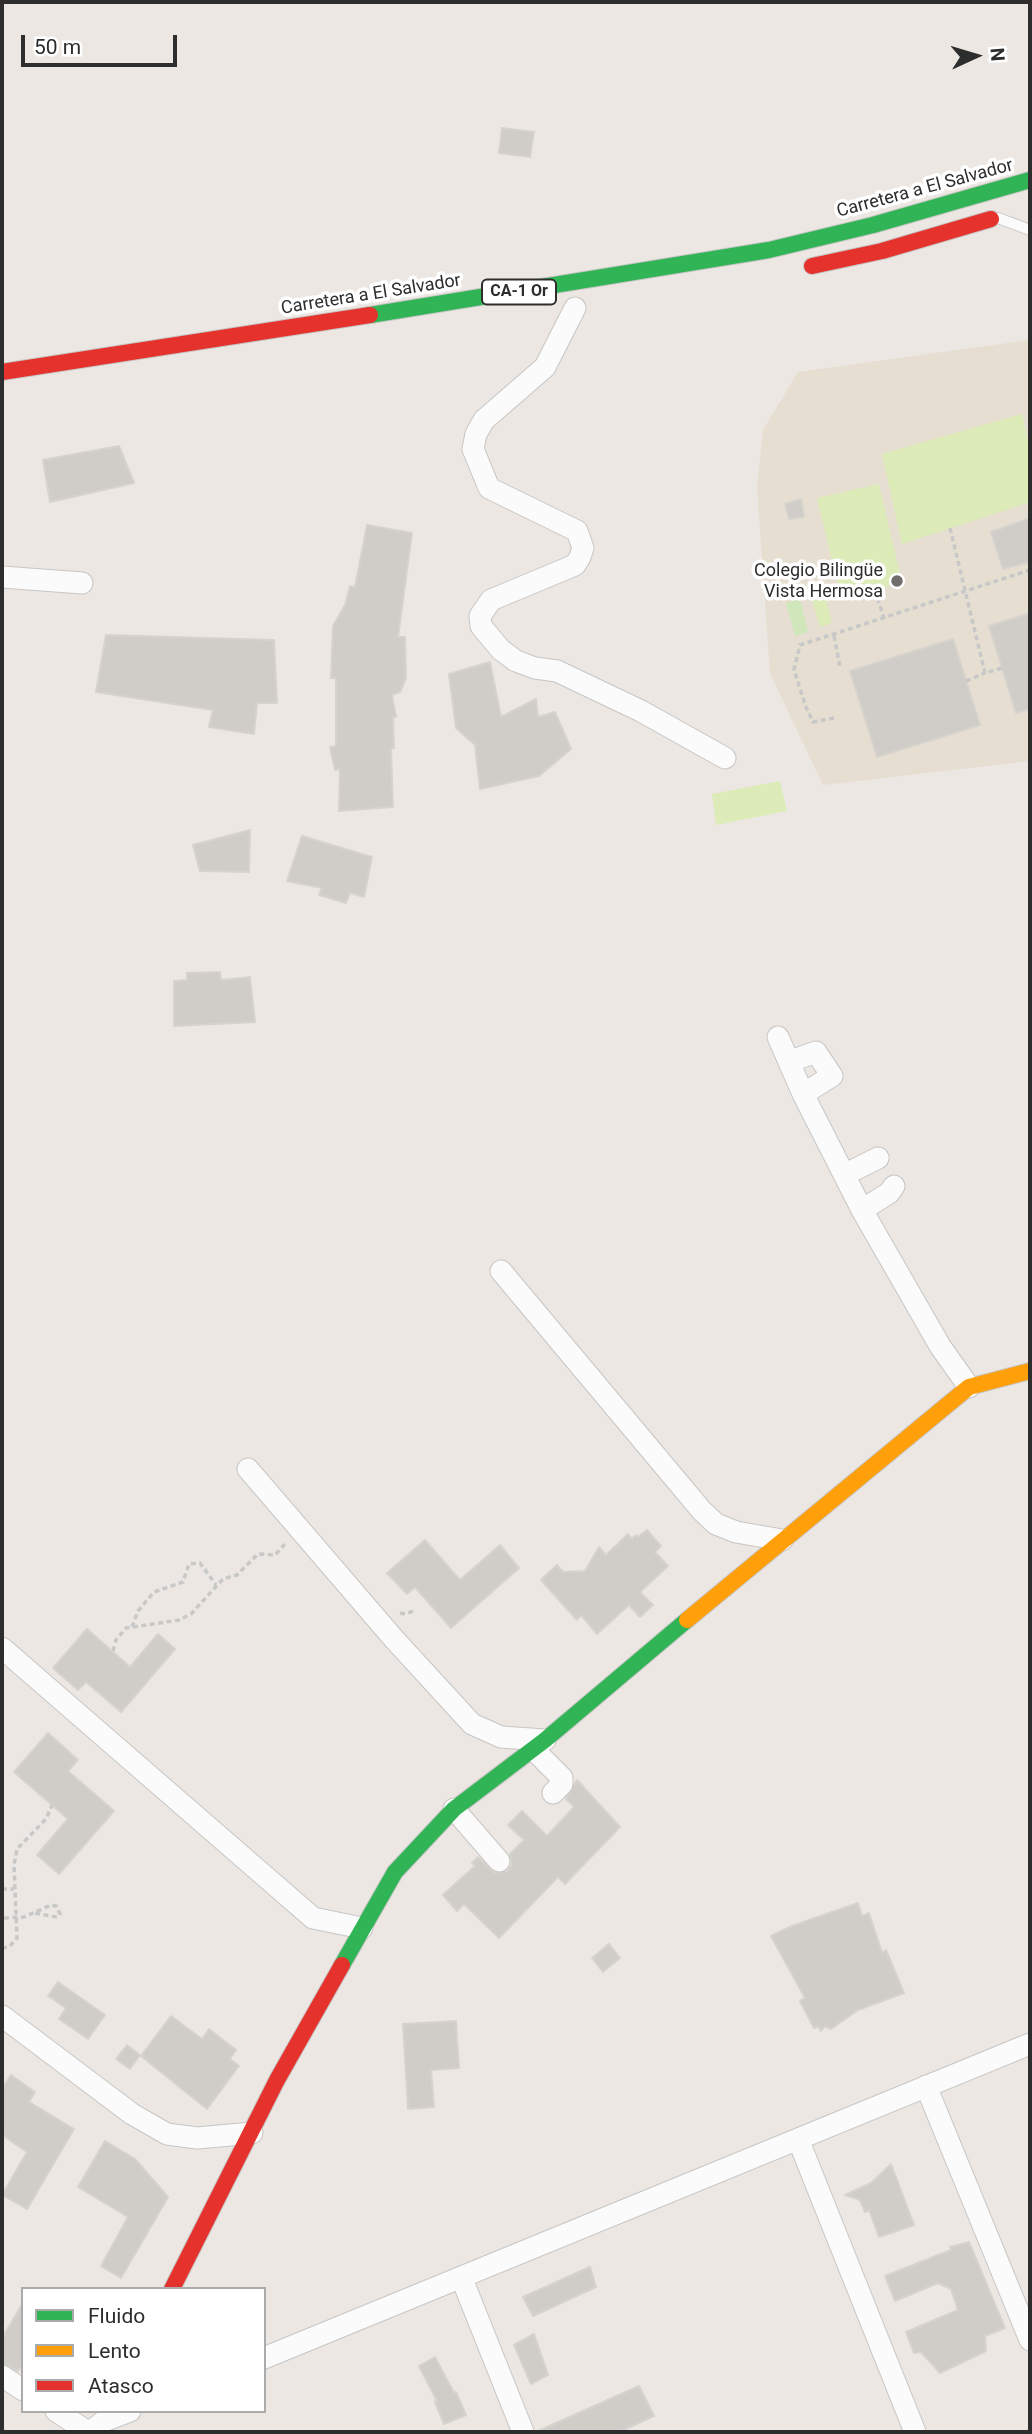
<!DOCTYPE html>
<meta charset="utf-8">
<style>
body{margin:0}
#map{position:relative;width:1032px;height:2434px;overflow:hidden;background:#ece7e2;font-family:Roboto,sans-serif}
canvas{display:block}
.frame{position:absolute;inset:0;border:4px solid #2d2d2d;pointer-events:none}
.legend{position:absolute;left:21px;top:2287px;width:245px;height:126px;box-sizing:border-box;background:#fff;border:2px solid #ababab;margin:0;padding:9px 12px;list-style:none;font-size:21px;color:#2d2d2d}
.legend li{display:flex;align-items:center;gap:14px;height:35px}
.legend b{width:35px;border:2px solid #ababab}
.north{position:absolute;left:941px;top:21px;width:70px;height:70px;-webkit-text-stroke:5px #fff;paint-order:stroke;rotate:86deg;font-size:19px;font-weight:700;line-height:28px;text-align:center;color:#2d2d2d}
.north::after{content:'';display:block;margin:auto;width:24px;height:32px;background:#2d2d2d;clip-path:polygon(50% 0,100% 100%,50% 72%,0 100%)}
.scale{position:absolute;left:21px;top:35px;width:156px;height:32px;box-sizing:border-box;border:4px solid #2d2d2d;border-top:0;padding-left:9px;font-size:21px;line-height:24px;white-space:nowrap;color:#2d2d2d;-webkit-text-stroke:5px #fff;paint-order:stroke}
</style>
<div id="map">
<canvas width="1032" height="2434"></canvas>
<div class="frame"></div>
<ul class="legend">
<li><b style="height:9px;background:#30b455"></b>Fluido</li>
<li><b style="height:9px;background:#ff9f0a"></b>Lento</li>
<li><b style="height:9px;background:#e5322d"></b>Atasco</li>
</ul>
<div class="north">N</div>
<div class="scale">50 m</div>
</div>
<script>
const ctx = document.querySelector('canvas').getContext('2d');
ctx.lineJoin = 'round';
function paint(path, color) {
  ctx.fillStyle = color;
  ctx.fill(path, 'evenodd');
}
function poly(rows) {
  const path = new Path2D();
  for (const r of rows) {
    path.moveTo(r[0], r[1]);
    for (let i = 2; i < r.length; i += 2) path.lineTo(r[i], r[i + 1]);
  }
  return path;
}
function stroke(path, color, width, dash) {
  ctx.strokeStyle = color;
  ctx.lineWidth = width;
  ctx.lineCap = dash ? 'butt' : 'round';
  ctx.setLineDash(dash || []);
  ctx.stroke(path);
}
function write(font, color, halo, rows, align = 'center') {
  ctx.font = font + ' Roboto,sans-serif';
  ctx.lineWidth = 7;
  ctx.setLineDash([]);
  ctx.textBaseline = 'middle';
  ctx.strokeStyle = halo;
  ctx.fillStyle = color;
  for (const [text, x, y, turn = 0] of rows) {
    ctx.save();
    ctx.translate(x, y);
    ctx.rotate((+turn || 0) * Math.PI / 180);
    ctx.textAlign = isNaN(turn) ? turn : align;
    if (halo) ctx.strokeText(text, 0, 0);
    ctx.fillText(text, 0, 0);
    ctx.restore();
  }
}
const education = poly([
 [1030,340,1030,761,823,785,770,673,757,488,763,430,798,372]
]);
const green = poly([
 [800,599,808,632,795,636,786,603]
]);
const pitch = poly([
 [1022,414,1030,449,1030,502,902,544,882,454],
 [879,484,902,583,841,598,817,498],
 [823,589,832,623,820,627,810,593],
 [780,781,787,811,716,825,712,794]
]);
const building = poly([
 [502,128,534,132,530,157,499,153,502,128],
 [119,446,134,483,50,502,43,460,119,446],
 [801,499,804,517,789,519,785,504,801,499],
 [1030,518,1030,562,1003,569,991,532,1030,518],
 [367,525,412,533,398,637,405,637,406,678,400,692,392,695,396,717,393,717,394,748,391,748,393,807,339,811,340,769,335,770,330,747,336,746,336,678,331,678,333,626,345,605,350,586,355,587,367,525],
 [1030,613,1030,709,1016,713,989,626,1030,613],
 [106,635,274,640,277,703,257,703,254,734,209,727,213,710,96,692,106,635],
 [953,639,980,725,877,757,850,671,953,639],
 [490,662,501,717,536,699,538,717,555,712,571,749,539,776,480,789,475,745,456,728,449,674,490,662],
 [250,830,249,872,200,871,193,845,250,830],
 [302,836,372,857,364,897,350,893,346,903,319,895,322,888,287,881,302,836],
 [220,972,221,980,250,977,255,1022,174,1026,174,981,187,980,187,973,220,972],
 [647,1530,661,1546,655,1552,668,1566,640,1592,653,1605,640,1617,629,1605,597,1634,581,1615,577,1620,541,1580,557,1565,563,1572,585,1571,599,1547,606,1555,628,1534,632,1539,636,1535,638,1537,647,1530],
 [425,1540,460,1580,500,1545,519,1568,451,1628,415,1587,407,1594,387,1573,425,1540],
 [87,1629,130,1667,158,1634,175,1649,121,1712,86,1682,78,1690,53,1668,87,1629],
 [48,1733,78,1760,68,1771,114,1811,59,1874,37,1855,68,1819,14,1772,48,1733],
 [577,1780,620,1827,565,1884,558,1877,499,1938,464,1904,457,1911,443,1895,475,1866,472,1863,478,1857,494,1873,507,1871,512,1865,510,1854,524,1840,508,1825,522,1811,547,1836,574,1807,566,1799,577,1780],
 [858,1903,862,1916,869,1913,882,1953,886,1950,904,1993,858,2010,831,2029,825,2026,821,2031,818,2026,814,2028,800,2001,805,1998,771,1936,792,1926,858,1903],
 [609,1944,620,1958,603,1972,592,1958,609,1944],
 [58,1982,105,2015,88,2039,59,2019,66,2008,48,1996,58,1982],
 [171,2016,202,2039,209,2029,236,2050,230,2059,239,2066,207,2109,141,2056,171,2016],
 [456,2021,459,2068,431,2070,434,2107,408,2109,403,2024,456,2021],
 [127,2045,140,2055,130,2069,116,2059,127,2045],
 [11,2075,35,2092,29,2102,74,2129,27,2209,2,2195,27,2152,2,2135,2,2089,11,2075],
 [105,2141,135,2159,168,2197,121,2278,101,2266,128,2217,78,2187,105,2141],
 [891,2164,914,2225,879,2237,869,2210,865,2212,860,2200,845,2195,871,2183,891,2164],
 [969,2242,1005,2328,985,2336,986,2351,940,2373,921,2352,914,2353,906,2332,958,2310,951,2289,938,2283,895,2301,885,2276,951,2250,950,2247,969,2242],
 [590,2267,596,2287,533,2316,523,2297,590,2267],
 [23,2303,23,2363,18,2371,2,2363,2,2338,23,2303],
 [534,2334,548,2375,531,2384,514,2345,534,2334],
 [435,2357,454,2393,456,2392,466,2415,444,2424,435,2402,437,2401,419,2366,435,2357],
 [639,2386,654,2416,619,2432,536,2432,639,2386]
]);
const path = poly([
 [950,528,985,673,1002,668],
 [875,590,884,618],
 [834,636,840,667],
 [966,681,985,673],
 [834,718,813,722,806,707,794,670,800,645,1030,570],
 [400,1613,405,1614,416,1610],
 [132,1627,138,1611,154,1592,183,1582,189,1564,200,1563,216,1585],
 [113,1651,116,1640,126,1628,179,1620,191,1614,223,1579,237,1575,258,1554,275,1555,285,1544],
 [2,1889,14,1889],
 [2,1914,2,1927],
 [4,1918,24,1917,51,1905,56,1906,60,1914,57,1917,34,1913],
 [2,1948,9,1947,17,1938,14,1865,17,1849,46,1819,52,1805]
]);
const lane = poly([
 [998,218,1030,230]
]);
const street = poly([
 [575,308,545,367,484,420,476,434,473,449,489,488,577,531,583,548,580,557,575,565,491,600,480,616,481,626,501,650,516,661,535,668,557,671,641,711,725,758],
 [2,577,82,583],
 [778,1037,803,1094,862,1210,940,1346,969,1387],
 [791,1061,816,1052,832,1076,803,1094],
 [844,1175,878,1158],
 [862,1210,889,1193,894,1186],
 [501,1271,702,1511,716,1524,736,1532,782,1540],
 [248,1469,394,1639,472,1724,501,1737,545,1740],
 [2,1648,313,1918,362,1928],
 [532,1748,562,1778,562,1784,553,1793],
 [454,1809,499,1861],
 [2,2016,132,2114,167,2134,197,2138,252,2133],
 [926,2086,1030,2340],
 [798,2139,915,2432],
 [462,2279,523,2432],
 [264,2358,1030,2044],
 [2,2376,23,2390],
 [56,2411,88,2432],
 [90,2432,104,2421,130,2411]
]);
const fast = poly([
 [370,315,769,250,873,225,1030,180],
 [342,1965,395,1872,454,1809,545,1740,687,1620]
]);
const slow = poly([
 [687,1620,969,1387,1030,1371]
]);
const jam = poly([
 [812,266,882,251,991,219],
 [2,372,370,315],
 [172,2289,277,2080,342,1965]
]);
const markers = [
 [897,581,7,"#706e6c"]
];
const shields = [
 [519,292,74]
];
const shieldNames = [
 ["CA-1 Or",519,292]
];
const streetNames = [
 ["Carretera a El Salvador",925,189,-15],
 ["Carretera a El Salvador",371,295,-9]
];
const poiNames = [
 ["Colegio Bilingüe",883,571],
 ["Vista Hermosa",883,592]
];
paint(education, '#e6ded0');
paint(green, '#d0e6bb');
paint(pitch, '#dcebb8');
paint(building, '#d0cdc9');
stroke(building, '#d6d3ce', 2);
stroke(lane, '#c7c6c5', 12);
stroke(street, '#c7c6c5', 23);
stroke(fast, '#c7c6c5', 18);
stroke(slow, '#c7c6c5', 18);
stroke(jam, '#c7c6c5', 18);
stroke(path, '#c8c8c8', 3.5, [5, 3.5]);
stroke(lane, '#fcfbfb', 10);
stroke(street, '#fcfbfb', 21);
stroke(fast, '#30b455', 16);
stroke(slow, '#ff9f0a', 16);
stroke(jam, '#e5322d', 16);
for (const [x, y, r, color] of markers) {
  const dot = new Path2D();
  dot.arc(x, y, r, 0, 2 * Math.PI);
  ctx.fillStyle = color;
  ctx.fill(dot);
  stroke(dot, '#fff', 2.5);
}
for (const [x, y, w] of shields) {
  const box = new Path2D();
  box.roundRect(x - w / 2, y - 12.5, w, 25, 5);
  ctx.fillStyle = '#fff';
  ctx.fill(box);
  stroke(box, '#2d2d2d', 2);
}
write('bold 16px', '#2d2d2d', null, shieldNames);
write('18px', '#2d2d2d', '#fff', streetNames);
write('18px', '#2d2d2d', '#fff', poiNames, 'right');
</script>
